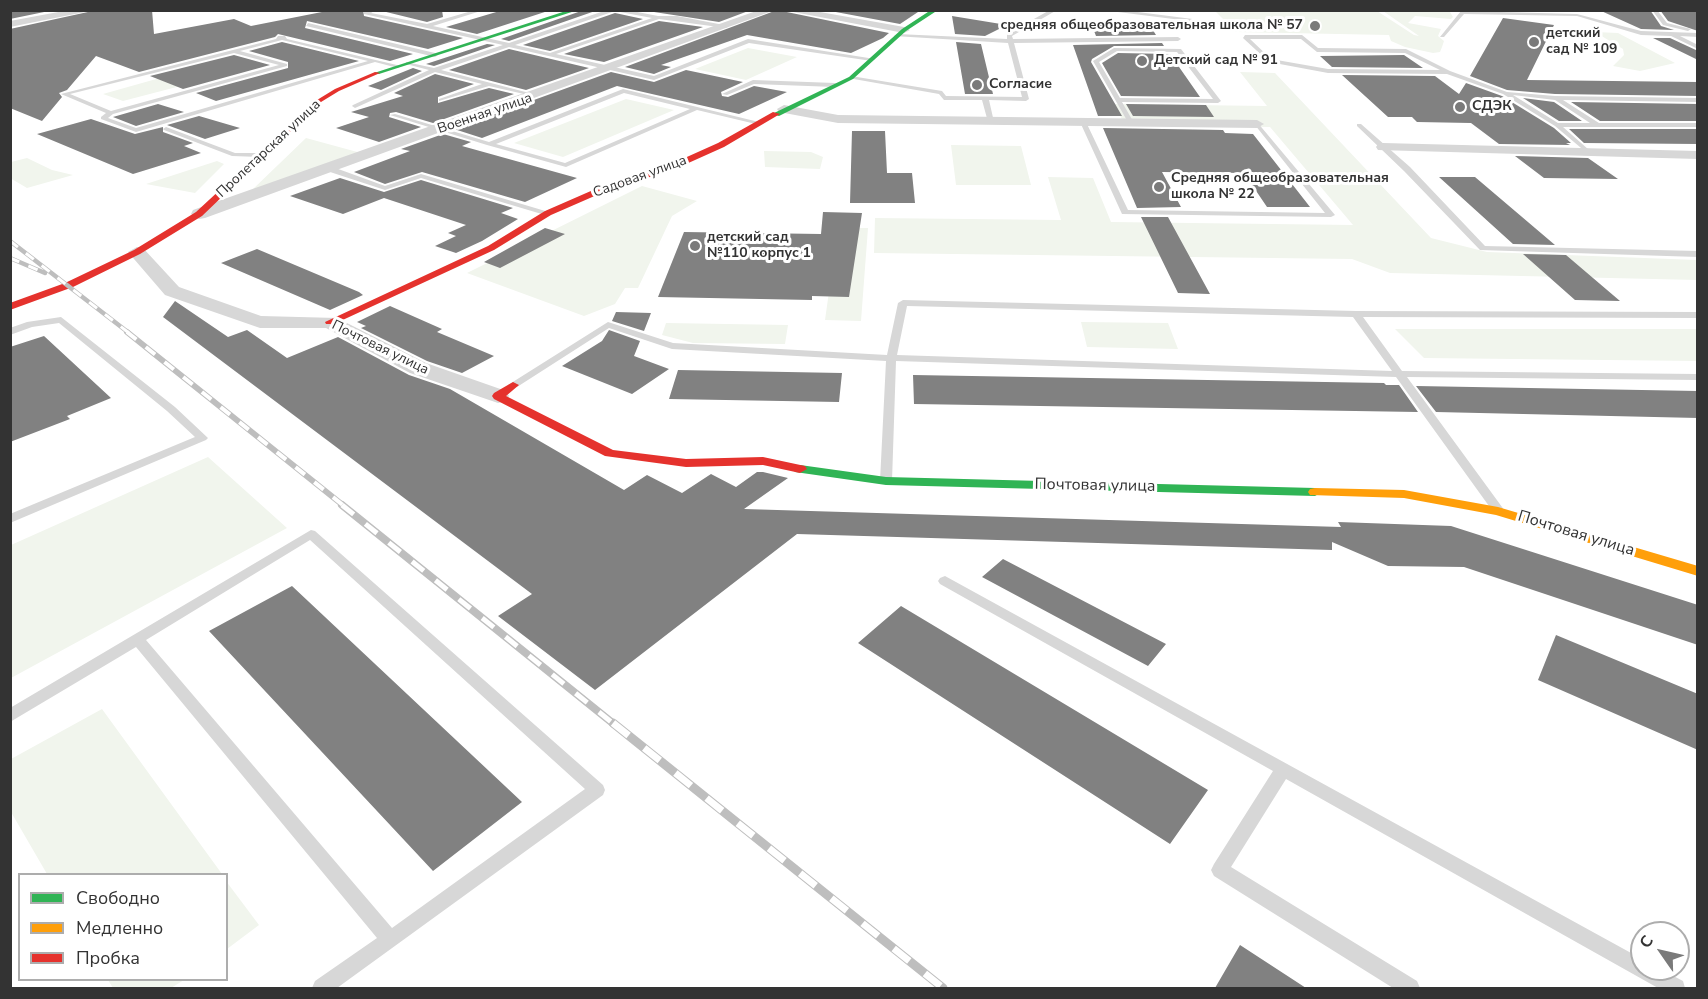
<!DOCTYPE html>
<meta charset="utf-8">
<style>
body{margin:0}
#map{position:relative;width:1708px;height:999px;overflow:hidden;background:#fff;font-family:"Nunito Sans",sans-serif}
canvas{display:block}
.frame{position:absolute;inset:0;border:12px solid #333;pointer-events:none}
.legend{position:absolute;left:18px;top:873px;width:210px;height:108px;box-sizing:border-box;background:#fff;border:2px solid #adadad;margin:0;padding:8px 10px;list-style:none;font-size:18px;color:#333}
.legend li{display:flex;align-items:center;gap:12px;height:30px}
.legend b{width:30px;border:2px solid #adadad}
.north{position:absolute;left:1630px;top:921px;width:60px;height:60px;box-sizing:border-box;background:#fff;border:2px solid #adadad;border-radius:50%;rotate:304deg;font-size:16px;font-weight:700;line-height:24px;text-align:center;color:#333}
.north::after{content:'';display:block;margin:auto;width:21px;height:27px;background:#7a7a7a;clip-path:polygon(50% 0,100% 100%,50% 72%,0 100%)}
</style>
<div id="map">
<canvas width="1708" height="999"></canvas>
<div class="frame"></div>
<ul class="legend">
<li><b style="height:8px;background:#30b455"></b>Свободно</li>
<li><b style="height:8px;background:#ff9f0a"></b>Медленно</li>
<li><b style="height:8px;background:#e5322d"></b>Пробка</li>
</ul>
<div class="north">С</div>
</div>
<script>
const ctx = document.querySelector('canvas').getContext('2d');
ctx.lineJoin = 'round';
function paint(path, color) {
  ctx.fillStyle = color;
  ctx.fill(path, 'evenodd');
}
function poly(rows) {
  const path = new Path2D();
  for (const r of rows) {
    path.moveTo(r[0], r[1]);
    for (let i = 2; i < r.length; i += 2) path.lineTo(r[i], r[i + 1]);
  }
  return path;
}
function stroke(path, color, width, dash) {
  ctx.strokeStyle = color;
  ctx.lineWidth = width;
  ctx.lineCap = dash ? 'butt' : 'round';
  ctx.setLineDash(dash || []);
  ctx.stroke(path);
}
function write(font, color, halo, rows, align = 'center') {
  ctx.font = font + ' "Nunito Sans",sans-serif';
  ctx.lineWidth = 6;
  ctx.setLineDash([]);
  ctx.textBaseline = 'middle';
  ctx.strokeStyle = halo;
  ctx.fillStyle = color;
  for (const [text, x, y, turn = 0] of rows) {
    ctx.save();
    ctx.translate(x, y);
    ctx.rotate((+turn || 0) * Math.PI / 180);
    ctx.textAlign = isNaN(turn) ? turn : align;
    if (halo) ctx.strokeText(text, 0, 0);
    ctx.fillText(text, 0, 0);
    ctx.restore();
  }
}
const green = poly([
 [1215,11,1377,11,1414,35,1419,36,1383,11,1461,11,1450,12,1453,17,1451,19,1415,16,1408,23,1441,29,1438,36,1444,41,1442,47,1440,52,1433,53,1405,47,1391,41,1389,35,1236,32],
 [1595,32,1618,33,1675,63,1640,71,1613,66,1624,55,1623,49],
 [748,48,797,57,746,80,695,69],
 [213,63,238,71,123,101,103,94],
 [1240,72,1275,73,1431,238,1487,252,1697,260,1698,280,1390,273,1352,259,874,253,875,218,1061,220,1048,177,1093,178,1111,222,1353,225,1270,127,1125,125,1114,104,1267,106],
 [626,99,674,110,563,157,514,143],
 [306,138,361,153,252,190],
 [951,145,1021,146,1031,185,956,185],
 [764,151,811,152,823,157,820,169,765,167],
 [27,158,52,170,73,175,27,188,10,178,11,162],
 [217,161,224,164,195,193,146,184],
 [642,186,697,201,672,216,638,288,625,288,615,304,584,316,467,273],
 [838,228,868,228,861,321,825,320],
 [1081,322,1168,323,1178,349,1087,347],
 [666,323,788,325,785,344,693,343,662,335],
 [1395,329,1697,329,1697,361,1424,358],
 [208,457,287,528,11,678,11,545],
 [102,709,222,874,47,874,11,812,11,759],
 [226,881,259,925,227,949,226,949],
 [108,980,184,980,171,988,113,988]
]);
const building = poly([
 [10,10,54,10,10,19],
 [97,10,152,10,154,34,234,19,251,26,332,10,363,10,364,16,463,38,428,49,307,21,305,28,413,54,390,61,278,34,275,37,139,72,96,56,67,90,59,93,62,97,42,121,10,108,10,29],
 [378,10,442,10,443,17,427,22],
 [503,10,551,10,477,34,446,27],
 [584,10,598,10,509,41,501,39],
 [641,10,751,10,719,22],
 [777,10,889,33,883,38,851,53,747,35,661,65,671,67,654,74,625,67],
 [825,10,921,10,900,24],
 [1599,10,1650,10,1661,26,1674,30,1641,29],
 [1660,10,1698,10,1698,31,1668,21],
 [615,13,643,19,550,51,523,45],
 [952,16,1007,25,985,36,955,34],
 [1503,18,1554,25,1527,80,1698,82,1698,96,1555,94,1507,90,1470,76],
 [659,21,703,27,604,62,564,54],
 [1091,23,1149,24,1156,35,1096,36],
 [1653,38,1670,38,1698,51,1698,60],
 [282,42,359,61,216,101,196,93,288,68,288,62,249,51],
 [956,42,981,44,993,94,965,94],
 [1162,43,1164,46,1114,46,1092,59,1091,62,1122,116,1098,116,1073,45],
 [487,44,495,45,434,66,426,64],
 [509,49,589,68,526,90,449,70],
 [1118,53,1170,54,1200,97,1121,96,1102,63],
 [234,55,270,65,183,89,150,76],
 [1404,55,1423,68,1332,67,1320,56],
 [413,68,422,71,381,90,368,86],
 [686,70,743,82,721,92,722,96,728,97,754,86,787,92,739,114,617,86,482,138,454,129,611,72,654,82],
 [435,74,474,84,438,97,438,103,489,88,514,94,433,123,396,112,390,113,389,117,421,127,379,142,336,128,369,117,351,112,403,96,394,93],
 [1342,75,1435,76,1459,94,1466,83,1502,96,1554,128,1571,143,1566,143,1570,145,1499,144,1471,123,1417,122,1412,117,1388,117],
 [1523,98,1554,102,1582,121,1559,121],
 [1571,102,1698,104,1698,121,1600,121],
 [158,104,184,112,136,126,113,117],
 [1126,104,1206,105,1214,117,1133,116],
 [199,116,240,128,205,139,167,125],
 [91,119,135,134,163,127,163,132,193,143,184,146,201,153,133,174,37,134],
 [1103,128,1223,130,1225,133,1253,134,1310,207,1267,207,1244,173,1162,172,1181,207,1137,208],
 [1569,129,1698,129,1698,144,1584,143],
 [852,131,885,131,887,173,912,173,915,203,850,203],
 [443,134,471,142,462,146,577,178,525,202,422,172,385,184,354,172,410,151,401,149],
 [1515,156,1588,158,1618,179,1544,178],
 [1439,177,1475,177,1555,245,1513,244],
 [340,178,384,192,421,180,513,208,501,213,518,219,482,241,456,253,435,246,456,236,448,233,466,225,384,198,343,214,290,196],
 [823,212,862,213,849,297,812,296,812,300,658,297,684,232,821,234],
 [1141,217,1168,217,1210,294,1178,293],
 [545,228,565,234,500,268,484,262],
 [257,249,359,292,363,295,330,310,221,263],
 [1523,254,1566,255,1620,301,1575,300],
 [175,301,228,337,247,330,287,358,338,337,409,375,450,389,624,490,647,475,682,493,711,474,736,487,757,472,763,472,788,478,744,509,1341,527,1338,522,1451,526,1698,605,1698,645,1464,567,1388,566,1332,542,1332,550,797,534,595,690,498,616,532,594,163,317],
 [390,306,442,329,437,332,494,356,462,373,427,361,361,328,366,326,357,322],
 [616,312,651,313,644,331,612,321],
 [609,330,640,341,634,356,669,369,632,394,562,366,602,341],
 [44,336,111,398,67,416,70,419,10,442,10,347],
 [678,370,842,373,839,402,669,399],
 [913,375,1384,383,1386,385,1399,385,1418,412,914,404],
 [1416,386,1698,391,1698,418,1436,412],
 [1003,559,1166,644,1148,666,982,577],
 [292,586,522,802,433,871,209,631],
 [901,606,1208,790,1170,844,858,643],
 [1556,635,1698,694,1698,750,1538,680],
 [1240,945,1306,988,1215,988]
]);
const lane = poly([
 [368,10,376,10,371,13,427,24,475,10,484,10,433,26,509,43,607,10,627,10,658,16,677,16,729,26,726,28,659,19,556,54,654,76,748,39,875,59,872,61,749,43,654,80,509,47,441,70,537,95,537,97,489,86,439,101,439,99,482,84,435,72,355,108,352,106,353,105,429,70,406,64,406,62,434,68,503,45,364,14,364,12,368,10],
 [615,11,652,18,550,53,515,45,615,11],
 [1050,10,1057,10,1012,36,1013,39,1178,37,1181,39,1178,41,1014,43,1029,99,1026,101,989,100,994,122,991,124,988,122,982,100,944,100,939,94,848,78,851,76,942,91,946,96,1022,97,1008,43,894,36,897,34,1007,39,1007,34,1050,10],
 [1102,10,1122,10,1224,23,1221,25,1102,10],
 [1652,10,1657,10,1667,23,1691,29,1688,31,1663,25,1652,10],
 [1461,11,1577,14,1641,31,1698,33,1698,37,1680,36,1698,45,1698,49,1671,36,1641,35,1577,16,1464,14,1444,37,1440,37,1461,11],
 [308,23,435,53,438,55,435,57,306,26,308,23],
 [1245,35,1302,35,1318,48,1406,49,1450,71,1507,92,1555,96,1698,98,1698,102,1563,100,1599,123,1698,123,1698,127,1563,127,1589,150,1590,151,1587,153,1555,126,1503,94,1447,74,1328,73,1269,62,1243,38,1245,35],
 [1250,39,1301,39,1317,52,1405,53,1440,70,1328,69,1271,59,1250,39],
 [1513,95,1555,100,1590,123,1558,123,1513,95],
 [278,36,285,36,287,39,401,66,398,68,375,62,136,132,101,119,101,117,106,113,61,94,276,39,278,36],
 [282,40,368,61,136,128,108,118,113,114,287,66,287,64,240,51,282,40],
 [234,53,279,65,111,111,70,94,234,53],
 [1114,48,1181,49,1221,101,1218,103,1122,102,1134,123,1129,124,1093,61,1114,48],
 [1117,51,1177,52,1213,99,1120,98,1099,62,1117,51],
 [753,80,835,83,838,85,835,87,754,84,727,95,722,94,753,80],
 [623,89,763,123,760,125,697,110,566,167,487,145,390,115,395,114,489,142,623,89],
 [624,93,690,109,565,163,496,144,624,93],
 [1083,120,1086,122,1128,210,1325,213,1255,125,1255,123,1257,122,1335,215,1331,217,1122,214,1080,122,1083,120],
 [1357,124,1361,124,1410,167,1485,246,1698,251,1698,257,1480,250,1404,171,1357,126,1357,124],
 [166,127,235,153,260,153,264,155,260,157,232,156,164,130,163,129,166,127],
 [324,166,330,166,385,186,421,174,552,213,545,215,421,178,385,190,324,170,324,166],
 [903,300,1356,311,1698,312,1698,318,1363,317,1402,371,1698,374,1698,380,1407,377,1502,507,1504,510,1498,514,1494,513,1396,377,896,361,892,481,886,485,880,481,886,361,672,349,609,328,517,387,509,387,508,385,608,322,673,343,887,355,898,303,903,300],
 [907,306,1353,317,1392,371,897,355,907,306],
 [61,317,175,407,208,438,206,440,10,523,10,514,195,437,167,411,59,323,32,327,10,335,10,328,27,322,61,317],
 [311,530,315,531,603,785,605,790,603,795,337,988,312,988,315,981,377,938,136,647,10,722,10,708,311,530],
 [310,540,585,789,392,928,146,640,310,540],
 [945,576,1642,959,1642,969,1660,969,1683,981,1685,988,1658,988,1286,779,1231,867,1417,981,1420,988,1393,988,1214,876,1211,870,1214,864,1273,771,940,584,938,581,940,578,945,576]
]);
const street = poly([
 [69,10,95,10,10,27,10,21,69,10],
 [759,10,775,10,205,218,199,219,191,214,193,210,759,10],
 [783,10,809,10,904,27,910,30,904,33,783,10],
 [784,105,838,115,1257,120,1264,124,1257,128,838,123,779,112,777,109,784,105],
 [1383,143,1698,151,1698,159,1378,150,1376,147,1378,144,1383,143],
 [137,247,143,248,179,287,261,316,337,318,426,363,506,391,509,396,506,401,498,403,410,373,326,328,260,328,165,295,128,252,137,247]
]);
const fast = poly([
 [569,10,578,10,379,74,374,73,569,10],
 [931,10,938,10,906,31,853,79,779,116,772,114,849,77,902,29,931,10],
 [800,465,886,477,1315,488,1322,492,1315,496,886,485,795,472,793,469,795,466,800,465]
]);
const slow = poly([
 [1315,488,1404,490,1498,507,1698,566,1698,576,1496,515,1404,498,1310,495,1308,492,1310,489,1315,488]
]);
const jam = poly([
 [375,72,380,73,339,91,321,102,202,216,140,254,73,287,10,310,10,303,65,283,134,250,196,212,317,100,335,89,375,72],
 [773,112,780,114,724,147,675,169,606,191,551,215,494,250,334,324,326,324,325,322,488,246,545,211,600,187,669,165,718,143,773,112],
 [513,382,519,385,506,396,613,450,686,459,763,457,805,466,807,469,800,473,763,465,686,467,605,456,494,399,492,396,494,393,513,382]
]);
const railFar3 = poly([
 [10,241,129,333],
 [10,258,45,273]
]);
const railFar2 = poly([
 [127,332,344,506]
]);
const railFar1 = poly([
 [342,505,615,725]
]);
const rail = poly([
 [613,723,943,988]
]);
const markers = [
 [1315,26,6,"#7a7a7a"],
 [1534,42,6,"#7a7a7a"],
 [1142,61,6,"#7a7a7a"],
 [977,85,6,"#7a7a7a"],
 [1460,107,6,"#7a7a7a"],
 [1159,187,6,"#7a7a7a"],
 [695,246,6,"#7a7a7a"]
];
const farPoinames = [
 ["средняя общеобразовательная школа № 57",1303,26,"right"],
 ["детский",1546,34],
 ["сад № 109",1546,50],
 ["Детский сад № 91",1154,61],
 ["Согласие",989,85],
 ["СДЭК",1472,107],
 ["Средняя общеобразовательная",1171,179],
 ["школа № 22",1171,195],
 ["детский сад",707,238],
 ["№110 корпус 1",707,254]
];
const farStreetnames = [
 ["Военная улица",485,114,-19],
 ["Пролетарская улица",269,149,-43],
 ["Садовая улица",640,177,-20],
 ["Почтовая улица",380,348,26]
];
const streetNames = [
 ["Почтовая улица",1095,486,1],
 ["Почтовая улица",1576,534,17]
];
paint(green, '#f1f5ed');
paint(building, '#818181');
paint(lane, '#d7d7d7');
paint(street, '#d7d7d7');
paint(fast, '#30b455');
paint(slow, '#ff9f0a');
paint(jam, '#e5322d');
stroke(railFar3, '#bebebe', 4.5);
stroke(railFar2, '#bebebe', 6);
stroke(railFar1, '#bebebe', 8);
stroke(rail, '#bebebe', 9);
stroke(railFar3, '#fff', 3, [10]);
stroke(railFar2, '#fff', 4, [12]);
stroke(railFar1, '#fff', 5, [15]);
stroke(rail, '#fff', 7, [20]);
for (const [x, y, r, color] of markers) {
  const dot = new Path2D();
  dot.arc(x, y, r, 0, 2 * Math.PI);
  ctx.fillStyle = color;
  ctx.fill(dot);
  stroke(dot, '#fff', 2);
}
write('bold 14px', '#333', '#fff', farPoinames, 'left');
write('14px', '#333', '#fff', farStreetnames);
write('16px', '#333', '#fff', streetNames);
</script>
